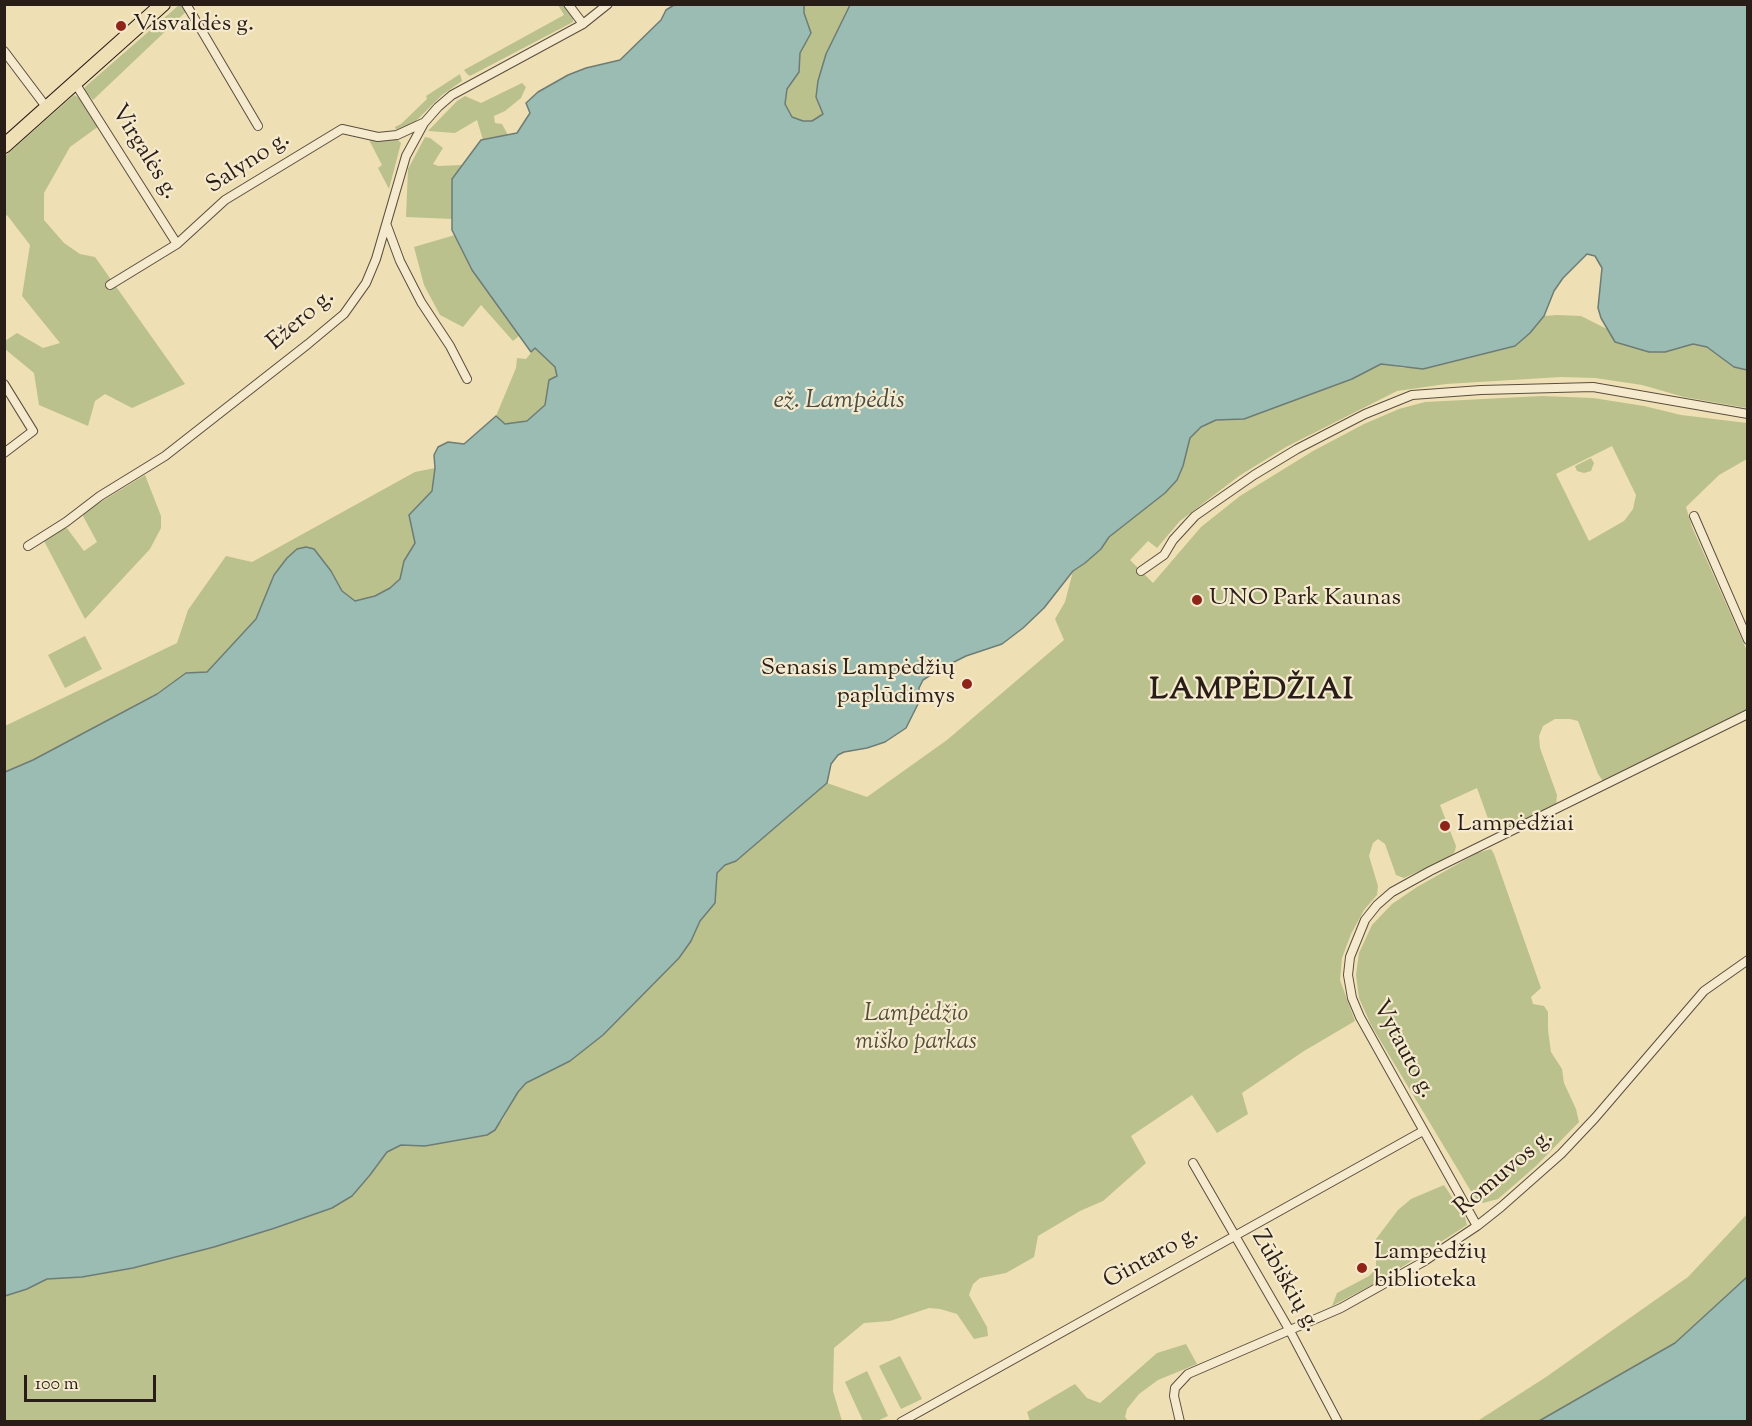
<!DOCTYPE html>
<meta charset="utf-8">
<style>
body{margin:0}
#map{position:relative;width:1752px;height:1426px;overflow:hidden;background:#efdfb4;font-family:"Sorts Mill Goudy",serif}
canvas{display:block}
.frame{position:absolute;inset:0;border:6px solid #291d18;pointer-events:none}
.scale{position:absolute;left:24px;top:1375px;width:132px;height:27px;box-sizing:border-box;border:3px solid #291d18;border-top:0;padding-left:8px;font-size:18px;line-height:21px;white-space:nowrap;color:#291d18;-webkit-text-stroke:4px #f5eace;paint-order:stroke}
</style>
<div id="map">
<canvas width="1752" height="1426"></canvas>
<div class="frame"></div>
<div class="scale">100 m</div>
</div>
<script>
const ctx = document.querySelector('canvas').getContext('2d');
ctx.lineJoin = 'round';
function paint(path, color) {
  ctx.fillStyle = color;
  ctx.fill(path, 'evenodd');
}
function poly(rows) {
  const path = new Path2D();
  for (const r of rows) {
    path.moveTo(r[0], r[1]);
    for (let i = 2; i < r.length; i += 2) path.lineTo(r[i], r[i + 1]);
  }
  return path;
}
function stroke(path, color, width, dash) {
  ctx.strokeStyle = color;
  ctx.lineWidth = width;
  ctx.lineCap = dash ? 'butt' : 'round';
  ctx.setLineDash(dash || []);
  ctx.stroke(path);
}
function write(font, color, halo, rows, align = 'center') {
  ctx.font = font + ' "Sorts Mill Goudy",serif';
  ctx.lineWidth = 4.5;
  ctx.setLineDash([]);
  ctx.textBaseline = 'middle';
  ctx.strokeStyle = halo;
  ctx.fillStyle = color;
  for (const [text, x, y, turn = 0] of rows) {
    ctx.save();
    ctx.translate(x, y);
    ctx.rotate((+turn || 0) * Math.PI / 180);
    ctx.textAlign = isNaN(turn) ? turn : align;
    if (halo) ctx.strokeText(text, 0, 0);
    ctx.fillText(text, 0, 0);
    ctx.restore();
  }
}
const green = poly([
 [179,5,193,5,93,100,84,90,85,87],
 [558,5,563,5,573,18,573,22,470,76,467,74,464,70,564,15],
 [804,5,850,5,816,97,823,114,813,121,803,121,792,117,785,104,787,89,799,72,800,53,811,33,804,13],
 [460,74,462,81,442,95,414,123,396,130,395,127,401,124,427,99,426,96],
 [522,83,526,87,521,98,505,111,494,116,495,123,502,124,508,135,483,140,477,120,455,133,428,131,457,101,465,96,481,103],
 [74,95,83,100,99,126,70,147,44,193,44,220,64,243,80,254,95,257,185,384,132,408,105,394,95,401,88,426,39,405,34,373,5,349,5,341,17,333,43,348,60,343,22,296,30,245,7,215,5,217,4,157],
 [425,137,430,138,443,148,433,164,438,166,462,165,452,179,452,219,406,217,408,169],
 [368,138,398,140,401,143,389,189,378,168,382,165],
 [455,235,472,270,520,335,513,341,481,305,463,327,440,315,424,285,414,247],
 [1557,315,1581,316,1609,330,1615,342,1665,352,1693,344,1707,347,1734,366,1747,370,1747,408,1684,397,1642,385,1595,378,1561,377,1446,384,1397,391,1286,447,1239,476,1180,521,1157,548,1148,541,1130,560,1153,583,1201,527,1240,496,1313,451,1364,424,1399,409,1425,402,1542,396,1593,398,1644,406,1681,415,1747,423,1747,459,1719,475,1686,507,1692,527,1747,651,1747,710,1603,781,1598,774,1578,721,1570,719,1555,719,1543,726,1539,736,1540,748,1557,795,1556,805,1508,828,1490,824,1477,788,1440,805,1456,846,1455,851,1452,856,1404,878,1396,875,1385,844,1378,839,1373,843,1369,856,1378,886,1377,895,1364,910,1351,934,1342,958,1340,980,1355,1021,1304,1051,1242,1093,1248,1114,1217,1133,1192,1095,1131,1136,1146,1163,1103,1201,1080,1211,1038,1236,1034,1257,1006,1273,980,1278,973,1284,969,1295,987,1327,988,1336,974,1339,957,1314,940,1309,929,1308,890,1321,864,1323,834,1348,833,1391,842,1421,5,1422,5,1296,27,1289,47,1279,82,1277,352,1196,370,1175,387,1152,401,1145,426,1146,487,1135,502,1121,518,1092,526,1083,679,958,691,941,700,921,715,903,717,873,725,865,736,861,827,783,867,797,947,740,1064,640,1055,619,1065,602,1073,571,1085,563,1101,549,1109,537,1165,493,1177,480,1183,466,1190,437,1201,427,1215,420,1244,419,1352,379,1381,364,1404,368,1530,333,1544,316],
 [1612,446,1636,495,1633,509,1624,521,1589,541,1556,474],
 [535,348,555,367,558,376,549,380,545,405,527,421,505,424,496,416,516,368,517,358,526,359],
 [1591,458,1594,463,1591,471,1584,473,1577,471,1575,466],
 [435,468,432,491,409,515,415,543,404,561,400,579,390,588,375,596,355,601,342,591,331,571,314,549,274,575,256,619,207,672,186,673,157,693,33,760,5,772,5,726,177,643,188,610,226,556,252,562,415,472],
 [145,475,161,516,161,528,150,549,85,619,44,541,66,527,84,551,97,542,83,516,86,511],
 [85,636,102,669,65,688,48,655],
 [1491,849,1494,854,1541,988,1531,997,1533,1004,1544,1006,1548,1012,1548,1030,1551,1052,1562,1069,1564,1083,1576,1109,1579,1122,1536,1166,1498,1199,1483,1203,1475,1198,1371,1025,1359,998,1356,975,1359,953,1372,925,1392,904,1417,887,1477,853],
 [1444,1185,1465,1217,1467,1225,1385,1278,1332,1306,1337,1293,1369,1276,1376,1269,1376,1239,1398,1210,1411,1199],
 [1747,1214,1747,1277,1675,1343,1539,1421,1476,1422,1546,1377,1688,1277],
 [1186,1344,1197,1364,1158,1380,1139,1394,1127,1409,1125,1417,1128,1421,1030,1421,1027,1412,1075,1384,1087,1398,1100,1403,1157,1353],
 [900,1356,922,1399,901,1409,879,1366],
 [867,1371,888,1416,877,1421,863,1421,845,1382]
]);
const water = poly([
 [674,5,804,5,804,13,811,33,800,53,799,72,787,89,785,104,792,117,803,121,812,121,823,114,816,97,818,81,826,54,850,5,1747,5,1747,370,1734,367,1707,347,1693,344,1665,352,1649,352,1615,342,1601,318,1598,308,1602,268,1595,256,1587,254,1563,278,1554,291,1544,316,1530,333,1515,346,1423,369,1381,364,1352,379,1244,419,1216,420,1201,427,1190,438,1183,466,1177,480,1165,493,1109,537,1101,549,1085,563,1073,571,1044,608,1023,628,1002,644,966,656,940,669,923,680,919,688,918,704,906,728,885,742,867,748,844,752,838,755,831,764,827,783,736,861,725,865,717,873,715,903,700,921,691,941,679,958,603,1035,570,1061,526,1083,518,1092,495,1130,487,1135,425,1146,401,1145,387,1152,370,1175,352,1196,332,1208,275,1228,214,1247,133,1268,82,1277,47,1279,27,1289,5,1296,5,772,33,760,157,694,186,673,207,672,256,619,274,575,287,558,297,549,306,547,314,549,331,571,342,591,355,601,375,596,390,588,400,579,404,561,415,543,409,515,432,491,435,468,434,455,438,447,448,442,464,444,496,416,505,424,527,421,545,405,549,380,557,376,555,367,535,348,531,352,472,270,452,230,452,179,481,140,517,133,530,113,526,103,538,92,568,75,586,68,620,60,661,20,666,10,674,5],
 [1747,1277,1747,1421,1539,1421,1675,1343,1747,1277]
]);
const minor = poly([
 [186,4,258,126],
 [568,4,583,24],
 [4,51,47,108],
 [75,83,177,244],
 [387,226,400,261,421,302,450,346,467,379],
 [110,285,177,244,225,200,342,129,378,137,397,135,423,123],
 [4,384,33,431,4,453],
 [1694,516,1748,640],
 [28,546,66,522,100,496,165,456,308,344,344,314,366,283,376,259,406,156,424,123,438,107,452,95,583,24,608,4],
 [1141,571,1164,555,1173,540,1195,516,1254,475,1297,449,1365,414,1412,395,1481,390,1593,387,1748,414],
 [1193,1163,1290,1331,1338,1422],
 [1477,1226,1360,1017,1352,998,1348,975,1350,957,1365,920,1377,905,1392,892,1430,871,1748,714],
 [901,1422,1423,1131],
 [1180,1422,1174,1396,1175,1388,1188,1374,1341,1308,1423,1262,1477,1226,1501,1207,1561,1154,1595,1118,1704,991,1748,960]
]);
const primary = poly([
 [4,146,163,4]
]);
const markers = [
 [121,26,6,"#8f2418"],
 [1197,600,6,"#8f2418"],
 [967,684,6,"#8f2418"],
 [1445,826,6,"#8f2418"],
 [1362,1268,6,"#8f2418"]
];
const poiNames = [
 ["Visvaldės g.",133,26],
 ["UNO Park Kaunas",1209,600],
 ["Senasis Lampėdžių",955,670,"right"],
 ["paplūdimys",955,698,"right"],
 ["Lampėdžiai",1457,826],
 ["Lampėdžių",1374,1254],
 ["biblioteka",1374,1282]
];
const streetNames = [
 ["Virgalės g.",143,153,58],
 ["Salyno g.",249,164,-33],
 ["Ežero g.",302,321,-41],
 ["Vytauto g.",1402,1050,62],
 ["Romuvos g.",1505,1174,-40],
 ["Gintaro g.",1152,1259,-29],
 ["Zūbiškių g.",1284,1282,60]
];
const parkNames = [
 ["Lampėdžio",916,1016],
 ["miško parkas",916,1044]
];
const waterNames = [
 ["ež. Lampėdis",839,403]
];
const districtNames = [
 ["LAMPĖDŽIAI",1252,693]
];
paint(green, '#bac18c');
paint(water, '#9bbcb3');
stroke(water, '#6d7c75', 1.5);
stroke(minor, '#5a4e3f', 10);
stroke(primary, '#291d18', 16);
stroke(minor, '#f5eace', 8);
stroke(primary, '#efdfb4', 14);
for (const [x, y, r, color] of markers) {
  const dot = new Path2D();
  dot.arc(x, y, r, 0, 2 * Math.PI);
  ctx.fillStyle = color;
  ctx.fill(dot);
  stroke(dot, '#f5eace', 2);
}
write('24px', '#291d18', '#f5eace', poiNames, 'left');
write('24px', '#291d18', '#f5eace', streetNames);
write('italic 24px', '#544e3b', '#f5eace', parkNames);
write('italic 26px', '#4b4d46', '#f5eace', waterNames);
ctx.letterSpacing = '1.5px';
write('bold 30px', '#291d18', '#f5eace', districtNames);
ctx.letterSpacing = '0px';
</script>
